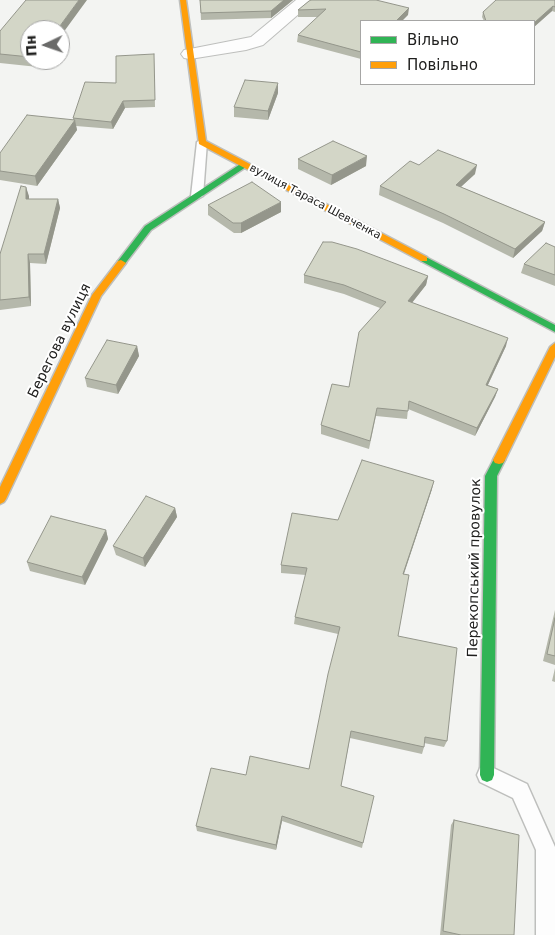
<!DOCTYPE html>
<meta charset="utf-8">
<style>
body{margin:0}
#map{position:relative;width:555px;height:935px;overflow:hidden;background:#f3f4f2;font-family:"DejaVu Sans",sans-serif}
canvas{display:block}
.legend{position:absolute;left:360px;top:20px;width:175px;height:65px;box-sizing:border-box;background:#fff;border:1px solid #a6a6a5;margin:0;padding:6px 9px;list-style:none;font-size:15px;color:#20201f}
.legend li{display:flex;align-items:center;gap:10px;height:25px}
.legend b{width:25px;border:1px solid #a6a6a5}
.north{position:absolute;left:20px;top:20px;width:50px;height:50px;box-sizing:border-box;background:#fff;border:1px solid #a6a6a5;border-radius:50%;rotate:267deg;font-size:14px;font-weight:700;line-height:20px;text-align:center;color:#20201f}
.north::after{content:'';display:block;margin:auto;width:18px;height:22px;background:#6a6a69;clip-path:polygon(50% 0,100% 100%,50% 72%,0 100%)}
</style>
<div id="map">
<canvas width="555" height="935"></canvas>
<ul class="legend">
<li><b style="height:6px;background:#30b455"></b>Вільно</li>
<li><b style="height:6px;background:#ff9f0a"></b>Повільно</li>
</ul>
<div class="north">Пн</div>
</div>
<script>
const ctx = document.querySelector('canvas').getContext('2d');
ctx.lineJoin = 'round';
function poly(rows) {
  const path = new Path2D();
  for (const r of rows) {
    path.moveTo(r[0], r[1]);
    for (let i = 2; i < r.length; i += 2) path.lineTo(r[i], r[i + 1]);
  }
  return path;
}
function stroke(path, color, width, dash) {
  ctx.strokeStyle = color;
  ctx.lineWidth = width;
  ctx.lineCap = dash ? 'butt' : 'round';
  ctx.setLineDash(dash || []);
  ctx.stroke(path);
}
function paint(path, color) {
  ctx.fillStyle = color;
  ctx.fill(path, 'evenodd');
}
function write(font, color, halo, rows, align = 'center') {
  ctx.font = font + ' "DejaVu Sans",sans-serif';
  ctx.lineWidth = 4;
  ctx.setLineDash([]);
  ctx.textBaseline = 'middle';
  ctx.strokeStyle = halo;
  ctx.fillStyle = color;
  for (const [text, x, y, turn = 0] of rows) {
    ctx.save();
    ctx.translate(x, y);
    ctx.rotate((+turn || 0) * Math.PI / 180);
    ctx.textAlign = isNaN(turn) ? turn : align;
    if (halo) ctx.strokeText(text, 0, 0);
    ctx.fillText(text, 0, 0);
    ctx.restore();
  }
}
const lane = poly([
 [202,139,207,142,203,196,197,199,191,196,197,142,202,139],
 [487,765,527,784,555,847,555,935,536,935,536,850,513,798,480,782,477,775,480,768,487,765]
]);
const street = poly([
 [296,0,322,0,320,3,308,6,263,45,246,50,190,59,184,58,181,54,184,50,190,49,251,37,296,0]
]);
const fast = poly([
 [242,163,249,165,151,230,124,265,118,265,118,261,145,226,242,163],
 [424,256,555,325,555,332,421,261,421,257,424,256],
 [499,456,503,457,505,460,497,476,494,775,492,780,487,782,482,780,480,775,485,476,495,457,499,456]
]);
const slow = poly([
 [180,0,186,0,206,141,427,257,427,261,421,261,199,144,180,0],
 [121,260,126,263,101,296,6,499,4,502,0,504,0,487,92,295,118,261,121,260],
 [555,343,555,357,505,460,503,463,499,464,495,463,493,460,550,347,555,343]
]);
const wall = poly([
 [200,0,293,0,271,18,201,20],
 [555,0,555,12,552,11,534,27,534,21,484,21,482,17,483,12],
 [309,1,408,15,361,21,361,59,297,42,298,35,318,17,298,17,298,10],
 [30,30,30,60,43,60,38,67,0,63,0,31],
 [154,54,155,107,125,108,113,129,76,126,77,130,37,186,0,180,0,153,73,120,73,118,116,83],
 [278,93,268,120,234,117,234,107],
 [298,159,366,166,331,185,298,169],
 [419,165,475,174,461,187,545,222,542,231,513,258,443,223,379,195,380,186],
 [26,187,29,199,58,199,60,208,46,264,30,263,31,306,0,310,0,254],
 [208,205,281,212,241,233,234,233,208,215],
 [555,247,555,286,521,273,524,264],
 [304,275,428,276,426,285,412,303,506,346,488,385,498,389,495,397,475,436,408,409,407,419,376,416,369,449,321,434,321,425,349,387,380,308,344,294,304,283],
 [137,346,139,356,118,394,87,387,85,378],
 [432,489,404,574,398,636,447,741,444,747,424,743,424,747,422,754,350,738,341,786,363,843,362,848,282,821,276,850,197,831,196,826,246,775,309,769,338,634,294,624,295,617,306,575,281,573,281,565,338,520],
 [175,508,177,517,145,567,116,555,113,546],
 [106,530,108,539,85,585,30,571,27,562],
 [555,610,555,665,543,661],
 [555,668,555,682,552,681],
 [454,820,514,935,440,935,451,825]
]);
const shadedWall = poly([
 [79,0,87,0,60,37,60,30,57,30],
 [284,0,293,0,271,18,271,11],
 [553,6,552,11,534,27,534,23],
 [409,8,408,15,402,21,396,21],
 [37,60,43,60,38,67],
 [278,83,278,93,268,120,268,111],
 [123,101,125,108,113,129,111,122],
 [75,120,77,130,37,186,35,176],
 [367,156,366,166,331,185,332,175],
 [477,165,475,174,454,193,456,185],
 [26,187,29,196,29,208,26,199],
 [58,199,60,208,46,264,44,254],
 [281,202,281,212,241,233,241,223],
 [545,222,542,231,513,258,515,249],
 [28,254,30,263,31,306,29,297],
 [428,276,426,285,406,310,408,301],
 [508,338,506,346,484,393,486,385],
 [137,346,139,356,118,394,116,385],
 [498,389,495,397,475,436,477,428],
 [434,481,432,489,401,582,403,574],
 [175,508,177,517,145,567,143,558],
 [106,530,108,539,85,585,82,577],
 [282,816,282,821,276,850,276,845]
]);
const building = poly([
 [26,0,79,0,57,30,30,30,30,57,0,54,0,31,26,0],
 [200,0,284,0,271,11,201,13,200,0],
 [311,0,376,0,409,8,396,21,361,21,361,52,298,35,326,9,298,10,309,1,311,0],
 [496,0,555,0,555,7,553,6,534,23,534,21,486,21,483,12,496,0],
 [154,54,155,100,123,101,111,122,73,118,85,82,116,83,116,56,154,54],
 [245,80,278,83,268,111,234,107,245,80],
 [27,115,75,120,35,176,0,171,0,153,27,115],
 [333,141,367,156,332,175,298,159,333,141],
 [438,150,477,165,456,185,545,222,515,249,444,214,380,186,410,161,419,165,438,150],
 [252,182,281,202,241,223,233,223,208,205,252,182],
 [21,186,26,187,26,199,58,199,44,254,28,254,29,297,0,300,0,254,21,186],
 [323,242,332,242,357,249,428,276,408,301,508,338,486,385,498,389,477,428,409,401,408,411,377,408,370,441,321,425,332,384,349,387,359,332,386,302,344,285,304,275,323,242],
 [546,243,555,247,555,275,524,264,546,243],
 [107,340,137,346,116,385,85,378,107,340],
 [362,460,434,481,403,574,409,575,398,636,457,648,447,741,425,737,424,747,351,731,341,786,374,796,363,843,282,816,276,845,196,826,211,768,246,775,250,756,309,769,328,674,340,627,295,617,307,568,281,565,292,513,338,520,362,460],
 [146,496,175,508,143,558,113,546,146,496],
 [51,516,106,530,82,577,27,562,51,516],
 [555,618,555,656,547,654,555,618],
 [454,820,519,835,514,935,461,935,443,931,454,820]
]);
const farStreetnames = [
 ["вулиця Тараса Шевченка",315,202,28]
];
const streetNames = [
 ["Берегова вулиця",60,341,-64],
 ["Перекопський провулок",475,568,-89]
];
stroke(lane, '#bebfbd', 3);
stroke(street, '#bebfbd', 2);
stroke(fast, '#bebfbd', 3);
stroke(slow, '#bebfbd', 3);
paint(lane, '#fdfdfd');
paint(street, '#fdfdfd');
paint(fast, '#30b455');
paint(slow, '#ff9f0a');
paint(wall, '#b5b8ab');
paint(shadedWall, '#94968b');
paint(building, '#d3d6c7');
stroke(building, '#94968b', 1);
write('11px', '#20201f', '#fff', farStreetnames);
write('14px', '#20201f', '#fff', streetNames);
</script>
